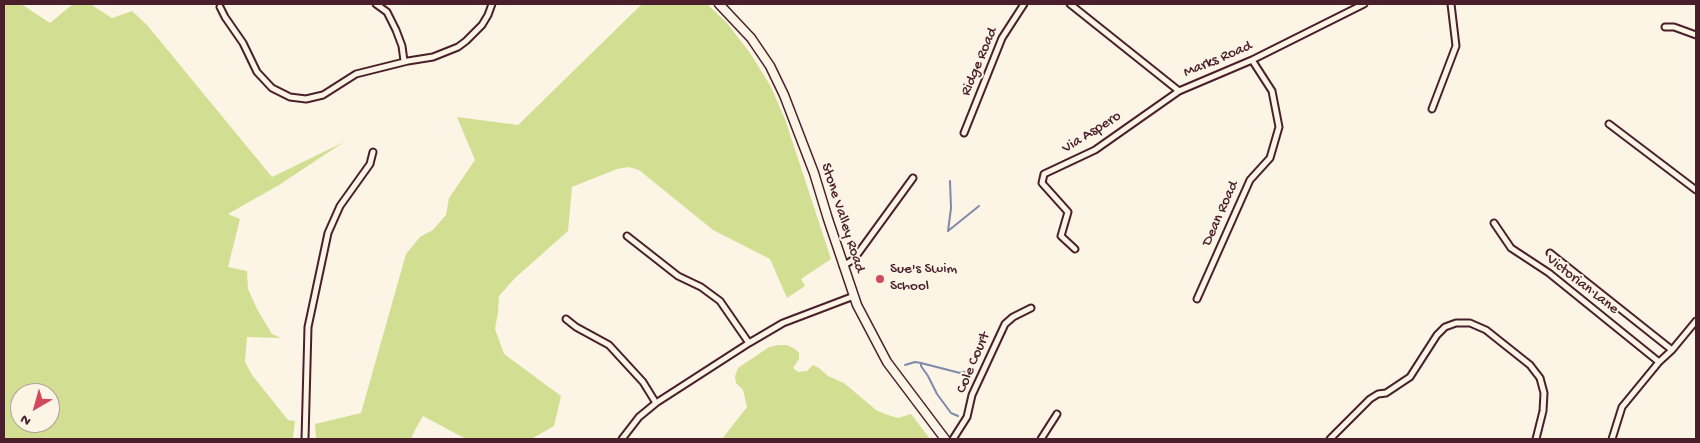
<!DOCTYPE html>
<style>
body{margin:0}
#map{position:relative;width:1700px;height:443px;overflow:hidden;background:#fcf5e5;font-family:"Gochi Hand",sans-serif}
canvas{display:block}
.frame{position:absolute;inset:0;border:5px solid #4a1f2b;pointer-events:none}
.north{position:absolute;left:10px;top:383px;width:50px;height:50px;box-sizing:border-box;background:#fcf5e5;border:1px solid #b59f9b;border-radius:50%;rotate:218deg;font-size:14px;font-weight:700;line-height:20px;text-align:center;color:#4a1f2b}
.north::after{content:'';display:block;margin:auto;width:18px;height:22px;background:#d1495b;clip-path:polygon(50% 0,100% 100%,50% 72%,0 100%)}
</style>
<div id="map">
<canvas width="1700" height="443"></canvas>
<div class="frame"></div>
<div class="north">N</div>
</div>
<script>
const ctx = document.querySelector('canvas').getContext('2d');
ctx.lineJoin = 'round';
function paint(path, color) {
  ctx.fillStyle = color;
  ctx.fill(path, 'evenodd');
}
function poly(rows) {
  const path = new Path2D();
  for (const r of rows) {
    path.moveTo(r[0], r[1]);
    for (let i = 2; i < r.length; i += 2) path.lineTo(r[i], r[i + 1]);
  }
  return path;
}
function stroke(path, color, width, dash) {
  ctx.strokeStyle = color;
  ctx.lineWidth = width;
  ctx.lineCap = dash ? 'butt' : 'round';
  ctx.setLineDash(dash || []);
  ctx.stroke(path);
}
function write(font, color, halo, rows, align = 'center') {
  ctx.font = font + ' "Gochi Hand",sans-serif';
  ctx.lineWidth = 4;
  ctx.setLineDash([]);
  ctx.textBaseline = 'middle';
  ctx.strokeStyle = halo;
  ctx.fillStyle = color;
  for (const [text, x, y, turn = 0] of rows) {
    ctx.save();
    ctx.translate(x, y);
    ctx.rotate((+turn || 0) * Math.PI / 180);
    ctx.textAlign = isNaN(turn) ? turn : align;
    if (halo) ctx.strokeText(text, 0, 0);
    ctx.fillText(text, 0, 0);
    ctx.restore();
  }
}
const green = poly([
 [4,4,21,4,50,23,73,4,90,4,112,18,132,11,147,25,272,177,344,142,279,185,228,214,240,219,228,267,247,271,248,289,257,309,272,334,281,338,247,337,245,362,252,375,288,420,295,421,293,439,4,439],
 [20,393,50,393,50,423,20,423],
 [642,4,707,4,727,23,750,53,770,85,785,119,831,259,801,279,805,286,787,298,770,259,713,230,639,170,629,167,617,169,572,187,568,231,515,278,499,296,498,312,495,329,504,354,561,396,554,426,531,439,466,439,423,416,415,430,411,439,316,439,315,424,361,413,406,254,420,237,433,230,446,215,449,198,475,160,457,117,518,125],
 [778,345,787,345,795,349,799,353,799,359,793,368,798,372,807,371,813,365,819,368,828,376,844,383,876,410,885,414,898,418,911,414,930,439,722,439,747,407,743,390,736,383,735,376,738,368,769,347]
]);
const stream = poly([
 [948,231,951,208,950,181],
 [948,231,979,206],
 [921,363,960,373,972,370],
 [905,365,915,362,921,363,921,366,928,376,937,394,951,413,958,416]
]);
const street = poly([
 [376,4,387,12,396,30,402,46,404,61],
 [1070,4,1179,91,1252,60,1364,4],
 [220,7,225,17,243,43,257,72,272,88,290,97,306,99,323,95,356,74,408,61,433,57,458,47,466,41,482,25,488,15,492,4],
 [1665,27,1674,27,1696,35],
 [1432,109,1456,46,1451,4],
 [1609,124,1696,190],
 [964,133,1002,38,1024,4],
 [1494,223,1511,248,1549,273,1659,362],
 [627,236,678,276,701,287,720,301,749,343],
 [1075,249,1061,236,1068,212,1042,183,1044,174,1095,150,1179,91],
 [1550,253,1672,350],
 [843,266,854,259,913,178],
 [1197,299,1250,180,1270,158,1279,127,1272,91,1252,60],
 [566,319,576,327,609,345,643,382,656,403],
 [305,439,308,327,328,233,340,206,370,164,373,152],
 [622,439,639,417,656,403,749,343,783,323,854,296],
 [953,439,967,417,972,395,1005,324,1013,317,1031,308],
 [1041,439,1057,414],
 [1330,439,1370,399,1378,394,1386,393,1410,377,1437,335,1445,327,1456,323,1470,323,1486,330,1530,365,1540,378,1544,393,1543,411,1536,439],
 [1612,439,1622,407,1659,362,1672,350,1696,321]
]);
const secondary = poly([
 [719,4,751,38,770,66,784,95,814,173,828,219,857,305,887,362,945,439]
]);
const markers = [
 [880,279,5,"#d1495b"]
];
const streetNames = [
 ["Marks Road",1218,60,-23],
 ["Ridge Road",980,62,-67],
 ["Via Aspero",1092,133,-32],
 ["Dean Road",1221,214,-66],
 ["Stone Valley Road",842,218,72],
 ["Victorian Lane",1582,285,38],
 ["Cole Court",974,363,-67]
];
const poiNames = [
 ["Sue's Swim",890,270],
 ["School",890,287]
];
paint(green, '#d2df92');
stroke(stream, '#7e8baa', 2);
stroke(street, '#4a1f2b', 9);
stroke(secondary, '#4a1f2b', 11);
stroke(street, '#fcf5e5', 5);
stroke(secondary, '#fcf5e5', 8);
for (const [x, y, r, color] of markers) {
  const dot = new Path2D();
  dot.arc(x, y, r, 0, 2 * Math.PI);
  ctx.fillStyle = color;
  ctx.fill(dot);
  stroke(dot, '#fcf5e5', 2);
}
write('15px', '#4a1f2b', '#fcf5e5', streetNames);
write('15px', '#4a1f2b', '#fcf5e5', poiNames, 'left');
</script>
